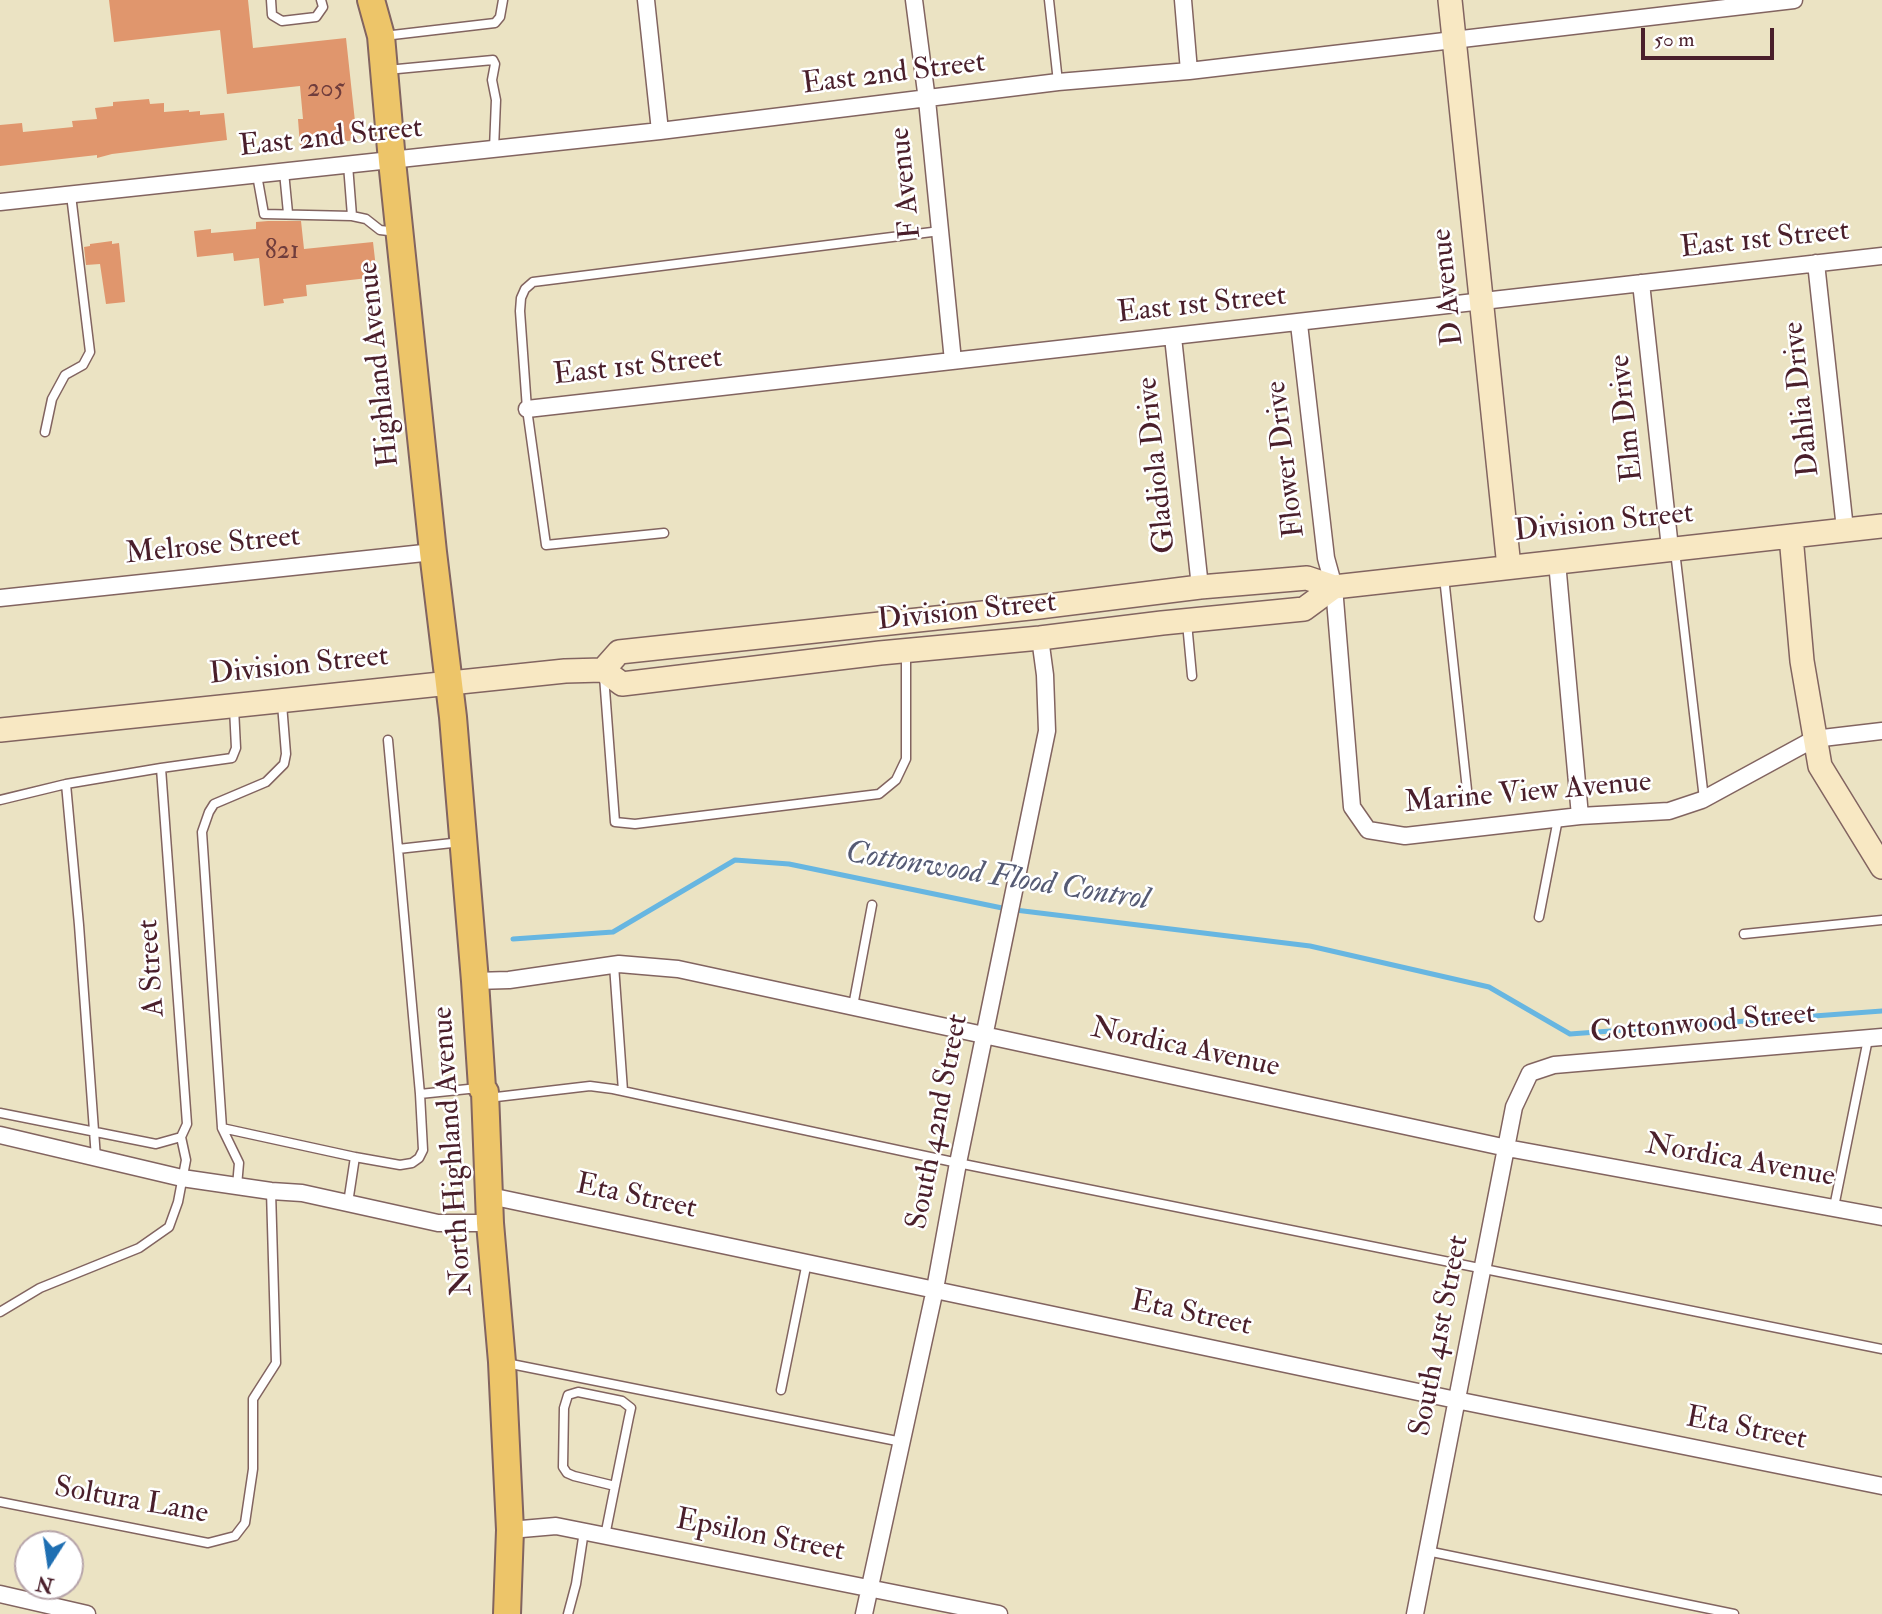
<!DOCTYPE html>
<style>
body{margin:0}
#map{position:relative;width:1882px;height:1614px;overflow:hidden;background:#ebe3c3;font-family:"IM FELL Double Pica",serif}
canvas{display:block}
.north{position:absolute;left:14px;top:1530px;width:70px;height:70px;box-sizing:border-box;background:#fff;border:2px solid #b7a5aa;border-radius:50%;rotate:192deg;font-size:19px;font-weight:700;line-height:28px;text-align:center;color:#4a1f2b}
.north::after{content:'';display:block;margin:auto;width:24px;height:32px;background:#1f6fb2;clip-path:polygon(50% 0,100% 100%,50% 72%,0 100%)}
.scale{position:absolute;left:1641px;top:28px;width:133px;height:32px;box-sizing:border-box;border:4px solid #4a1f2b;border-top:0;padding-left:9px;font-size:21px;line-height:24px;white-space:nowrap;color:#4a1f2b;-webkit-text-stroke:5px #fff;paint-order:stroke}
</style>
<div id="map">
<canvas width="1882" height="1614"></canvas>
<div class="north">N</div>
<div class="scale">50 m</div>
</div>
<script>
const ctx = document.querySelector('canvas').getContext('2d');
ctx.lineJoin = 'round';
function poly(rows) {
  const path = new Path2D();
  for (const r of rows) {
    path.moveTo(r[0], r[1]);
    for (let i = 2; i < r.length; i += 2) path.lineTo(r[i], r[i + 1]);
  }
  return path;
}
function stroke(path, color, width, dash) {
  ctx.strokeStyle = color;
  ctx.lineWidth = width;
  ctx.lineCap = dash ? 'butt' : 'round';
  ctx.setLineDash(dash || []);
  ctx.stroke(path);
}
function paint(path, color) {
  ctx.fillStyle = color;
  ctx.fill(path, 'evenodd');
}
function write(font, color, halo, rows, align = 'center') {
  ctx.font = font + ' "IM FELL Double Pica",serif';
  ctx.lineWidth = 5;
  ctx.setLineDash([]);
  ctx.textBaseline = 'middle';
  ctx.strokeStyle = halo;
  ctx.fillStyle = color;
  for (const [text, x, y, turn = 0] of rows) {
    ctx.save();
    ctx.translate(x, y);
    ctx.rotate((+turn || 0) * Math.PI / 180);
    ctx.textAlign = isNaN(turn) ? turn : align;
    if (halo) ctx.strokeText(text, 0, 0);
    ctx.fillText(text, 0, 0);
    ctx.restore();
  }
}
const stream = poly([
 [513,939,613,932,735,860,789,864,1007,909,1310,946,1489,987,1570,1034,1882,1011]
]);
const building = poly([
 [109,0,248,0,253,48,346,38,357,140,300,146,298,119,303,119,300,86,227,94,220,30,114,42],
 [149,99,150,104,164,103,164,112,189,110,189,112,200,111,200,115,224,113,227,140,112,154,97,158,97,155,0,166,0,125,22,123,23,132,73,127,72,121,97,119,95,108,113,106,113,102],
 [268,221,301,221,304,249,373,242,377,277,306,285,307,296,283,299,284,303,264,306,259,258,234,261,233,253,197,257,194,231,211,229,211,233,256,229,256,222],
 [112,241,112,244,119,243,125,302,106,304,100,264,86,265,84,247,90,246,90,244]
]);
const lane = poly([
 [271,0,272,15,282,21,316,17,323,7,321,0],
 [1049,0,1058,82],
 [384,36,495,23,500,17,503,0],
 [387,70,493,60,495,64,492,80,496,100,494,149],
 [348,165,352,216],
 [284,172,288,213],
 [257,175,264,214,352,216,366,219,380,230,397,232],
 [45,432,52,399,65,375,83,365,90,352,71,195],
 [664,533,546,545,527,409,520,311,521,298,525,289,533,282,940,231],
 [1675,551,1704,799],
 [1444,577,1468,799],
 [1187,623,1192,676],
 [604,676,615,822,635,824,879,794,896,780,906,759,906,652],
 [388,740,398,849,461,842],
 [66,784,79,925,96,1158],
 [0,800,66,784,161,768,232,758,236,748,234,708],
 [398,849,420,1094,478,1088],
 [1539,917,1558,819],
 [1744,934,1882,920],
 [614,965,623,1091],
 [853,1006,872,905],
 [488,1098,590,1086,613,1089,958,1163,1882,1349],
 [0,1113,156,1144,181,1137,187,1124,161,768],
 [222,1128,202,832,209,812,214,804,266,782,284,764,286,754,282,704],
 [355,1157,400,1165,412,1163,419,1158,423,1150,420,1094],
 [237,1186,239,1163,222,1128,355,1157,348,1203],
 [1834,1207,1868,1039],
 [0,1312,40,1288,139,1248,169,1227,178,1202,186,1160,181,1137],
 [506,1363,902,1442],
 [781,1390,807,1262],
 [0,1502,208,1543,235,1536,245,1523,253,1469,253,1399,276,1363,271,1191],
 [605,1536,615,1486,629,1417,631,1408,622,1401,578,1392,568,1395,564,1408,563,1467,567,1473,574,1476,615,1486],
 [1427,1551,1734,1614],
 [568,1614,576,1584,584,1531]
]);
const street = poly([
 [646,0,660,131],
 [914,0,927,100,953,361],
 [1183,0,1189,71],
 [0,202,660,131,1058,82,1189,71,1794,0],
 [1816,263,1845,529],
 [1641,283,1670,548],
 [1299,324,1326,558,1334,587,1352,807,1368,830,1405,836,1580,816,1669,811,1702,800,1814,739,1882,731],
 [1173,337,1200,587],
 [527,409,1882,256],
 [1557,562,1580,816],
 [0,598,433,552],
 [475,981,509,980,619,964,678,969,1507,1148,1882,1217],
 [0,1135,182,1178,271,1191,302,1193,438,1223,490,1223],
 [490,1196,1456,1400,1882,1486],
 [510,1530,556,1526,999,1614],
 [0,1594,87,1614],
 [864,1614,935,1289,958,1163,1047,731,1045,675,1040,638],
 [1415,1614,1514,1107,1530,1073,1554,1065,1882,1037]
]);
const secondary = poly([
 [1450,0,1509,567],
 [1791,536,1802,661,1820,766,1882,867],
 [603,670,619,652,1039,607,1200,587,1307,578,1334,587,1882,526],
 [0,730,565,671,603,670,622,684,880,653,1040,638,1162,623,1304,609,1334,587]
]);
const primary = poly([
 [371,0,381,36,392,161,433,552,453,717,475,981,482,1088,485,1092,490,1223,502,1362,510,1530,507,1614]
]);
const numberNames = [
 ["205",326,90],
 ["821",282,252]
];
const streetNames = [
 ["East 2nd Street",894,75,-7],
 ["East 2nd Street",331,139,-6],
 ["F Avenue",907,183,-96],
 ["East 1st Street",1765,241,-6],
 ["D Avenue",1449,287,-96],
 ["East 1st Street",1202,306,-6],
 ["Highland Avenue",380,364,-96],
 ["East 1st Street",638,368,-6],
 ["Dahlia Drive",1803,399,-96],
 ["Elm Drive",1628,418,-96],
 ["Flower Drive",1287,459,-97],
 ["Gladiola Drive",1158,465,-96],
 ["Division Street",1604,524,-6],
 ["Melrose Street",213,547,-6],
 ["Division Street",967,613,-6],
 ["Division Street",299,667,-6],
 ["Marine View Avenue",1528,794,-5],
 ["A Street",153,968,-94],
 ["Cottonwood Street",1703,1025,-5],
 ["Nordica Avenue",1185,1049,12],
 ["South 42nd Street",939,1122,-79],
 ["North Highland Avenue",454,1151,-94],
 ["Nordica Avenue",1740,1162,10],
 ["Eta Street",636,1198,12],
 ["Eta Street",1191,1315,12],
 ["South 41st Street",1441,1336,-79],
 ["Eta Street",1746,1430,11],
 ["Soltura Lane",131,1502,10],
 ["Epsilon Street",760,1537,11]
];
const waterNames = [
 ["Cottonwood Flood Control",997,878,9]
];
stroke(stream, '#67b6e1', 5);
paint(building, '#e0966d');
stroke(lane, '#826460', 11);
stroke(street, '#826460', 19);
stroke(secondary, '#826460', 26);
stroke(primary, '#826460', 30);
stroke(lane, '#fff', 8);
stroke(street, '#fff', 16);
stroke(secondary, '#f8e8c3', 23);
stroke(primary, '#edc569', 26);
write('26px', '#703d3c', null, numberNames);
write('30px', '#4a1f2b', '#fff', streetNames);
write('italic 32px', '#565b74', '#fff', waterNames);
</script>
